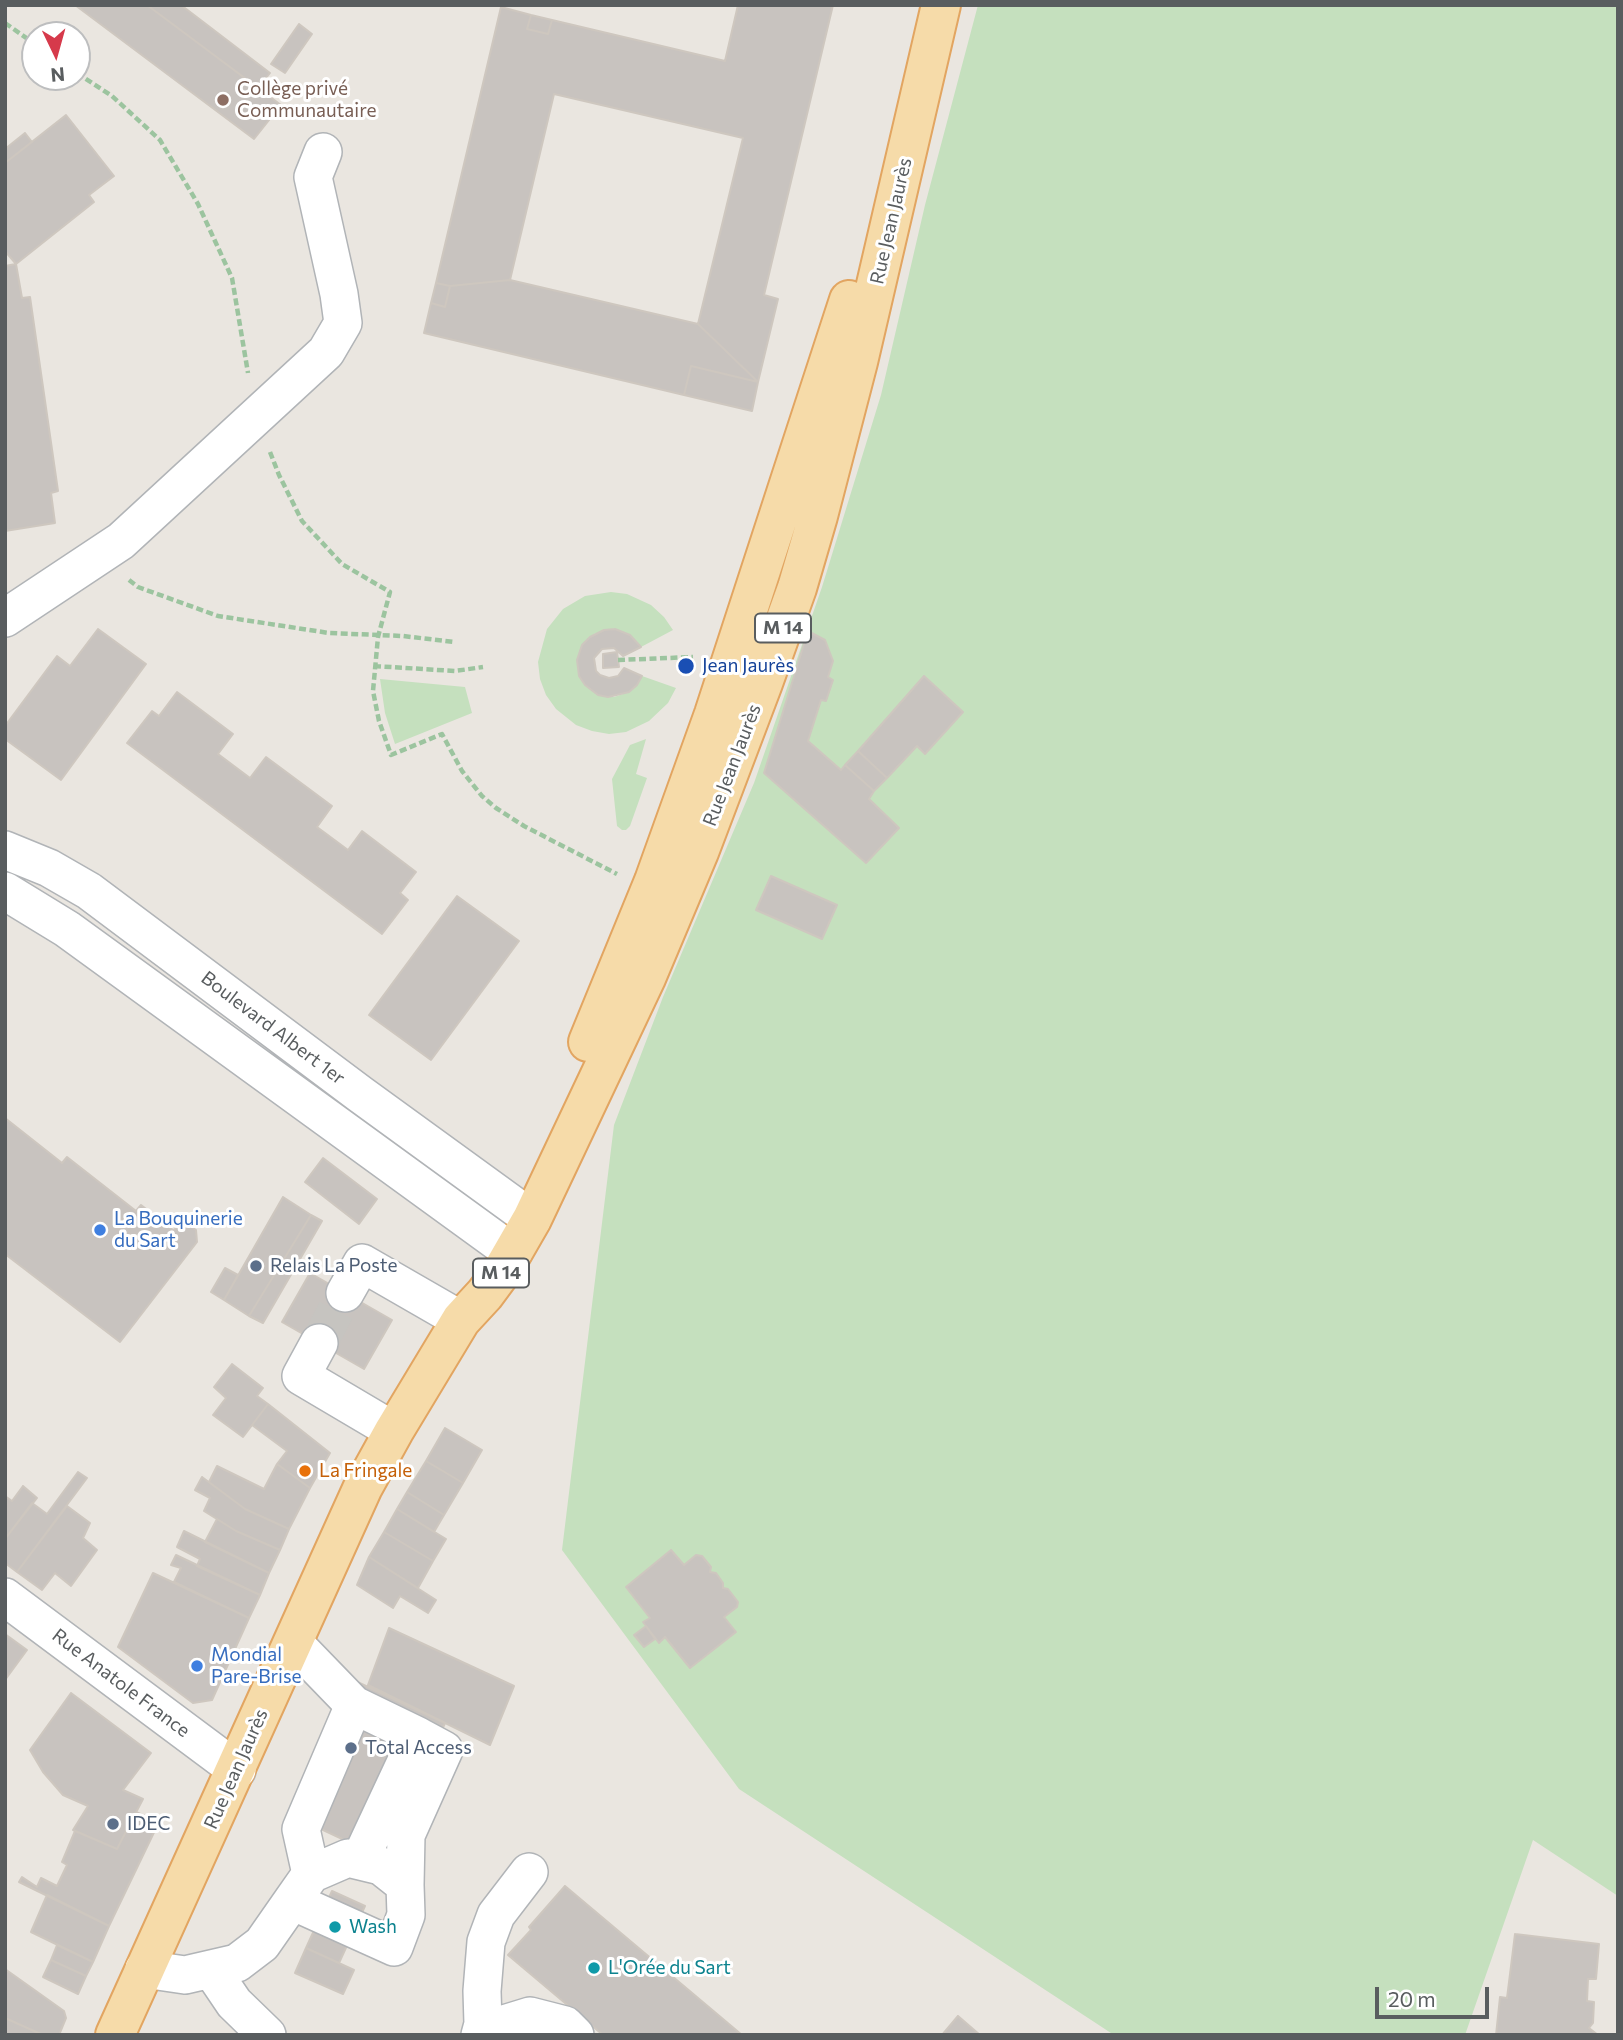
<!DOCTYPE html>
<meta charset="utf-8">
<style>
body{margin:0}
#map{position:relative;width:1623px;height:2040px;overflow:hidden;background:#eae6e0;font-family:Commissioner,sans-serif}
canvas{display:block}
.frame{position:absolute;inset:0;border:7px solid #595d5f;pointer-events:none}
.north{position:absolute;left:21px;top:21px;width:70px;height:70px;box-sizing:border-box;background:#fff;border:2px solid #bdbebf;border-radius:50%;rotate:175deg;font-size:19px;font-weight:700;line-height:28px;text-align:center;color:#595d5f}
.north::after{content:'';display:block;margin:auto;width:24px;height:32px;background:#d63a4b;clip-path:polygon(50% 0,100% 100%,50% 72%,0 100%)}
.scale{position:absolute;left:1375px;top:1987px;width:114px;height:32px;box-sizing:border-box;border:4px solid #595d5f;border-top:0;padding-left:9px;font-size:21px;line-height:24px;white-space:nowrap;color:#595d5f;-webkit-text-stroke:5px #fff;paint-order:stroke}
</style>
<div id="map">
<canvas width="1623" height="2040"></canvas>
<div class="frame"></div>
<div class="north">N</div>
<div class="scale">20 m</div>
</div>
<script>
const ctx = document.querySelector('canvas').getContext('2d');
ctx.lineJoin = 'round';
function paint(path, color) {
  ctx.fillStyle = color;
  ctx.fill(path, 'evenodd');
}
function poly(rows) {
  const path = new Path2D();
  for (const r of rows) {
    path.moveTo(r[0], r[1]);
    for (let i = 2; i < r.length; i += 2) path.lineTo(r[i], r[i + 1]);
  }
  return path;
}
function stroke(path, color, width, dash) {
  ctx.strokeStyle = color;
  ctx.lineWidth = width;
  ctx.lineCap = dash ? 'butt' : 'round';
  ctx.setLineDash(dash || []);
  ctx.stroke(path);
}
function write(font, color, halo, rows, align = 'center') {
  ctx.font = font + ' Commissioner,sans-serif';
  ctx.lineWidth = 6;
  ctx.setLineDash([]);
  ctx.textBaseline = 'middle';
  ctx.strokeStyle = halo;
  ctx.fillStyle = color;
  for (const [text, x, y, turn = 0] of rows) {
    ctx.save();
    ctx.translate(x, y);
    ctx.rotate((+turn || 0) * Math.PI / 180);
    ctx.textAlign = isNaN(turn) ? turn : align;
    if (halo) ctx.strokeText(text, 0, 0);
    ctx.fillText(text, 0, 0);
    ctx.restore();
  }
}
const green = poly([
 [978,5,1618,5,1618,1896,1533,1840,1465,2035,1114,2035,739,1789,562,1550,614,1125,663,997,754,783,822,587,881,395,925,205],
 [611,592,627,594,651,605,664,617,673,630,641,647,630,635,615,629,594,634,582,645,577,660,579,676,585,685,598,695,614,697,629,692,637,685,642,676,676,688,668,703,649,721,626,732,609,734,592,731,576,725,556,709,546,695,540,679,538,662,547,629,563,609,585,596],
 [380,679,465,687,472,713,395,744,385,713],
 [646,739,636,774,647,778,630,826,626,830,622,830,617,826,612,779,630,745]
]);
const building = poly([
 [75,5,147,5,281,105,254,139,75,5],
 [147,5,181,5,270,73,258,88,147,5],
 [738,5,833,5,764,295,778,299,758,382,698,324,743,138,554,94,510,280,450,286,436,283,501,7,531,15,527,29,548,34,552,20,725,61,738,5],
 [531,15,552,20,548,34,527,29,531,15],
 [299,24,312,34,285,73,271,64,299,24],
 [66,115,114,176,89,195,94,202,16,264,5,251,5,163,66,115],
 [25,133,32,142,5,163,5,149,25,133],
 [16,264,22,298,30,297,58,491,51,493,55,523,5,531,5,266,16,264],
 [510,280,698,324,758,382,691,366,684,395,424,333,431,303,445,307,450,286,510,280],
 [436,283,450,286,445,307,431,303,436,283],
 [691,366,758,382,752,411,684,395,691,366],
 [98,629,146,664,61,780,5,739,5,726,57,656,70,666,98,629],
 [615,629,630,635,641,647,623,656,614,648,602,649,594,658,596,671,600,675,609,678,618,676,624,668,642,676,637,685,629,692,608,697,598,695,585,685,579,676,577,660,582,645,590,637,604,630,615,629],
 [808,631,825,640,833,661,828,677,833,680,826,701,821,700,808,741,841,770,845,765,874,791,869,799,899,828,866,863,764,773,808,631],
 [617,652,619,667,603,668,603,654,617,652],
 [924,676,963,712,925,754,917,746,887,778,858,751,924,676],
 [177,692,233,734,218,754,250,778,266,757,332,806,317,827,348,850,362,831,416,872,400,893,408,900,382,934,127,743,152,711,159,716,177,692],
 [858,751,887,778,874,791,845,765,858,751],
 [771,876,837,905,822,939,756,910,771,876],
 [457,896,519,941,431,1060,369,1015,457,896],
 [5,1118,62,1163,67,1157,136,1211,141,1205,173,1230,182,1225,190,1226,196,1230,197,1242,120,1342,5,1254,5,1118],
 [323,1158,377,1199,359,1224,305,1182,323,1158],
 [283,1197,311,1215,249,1316,224,1300,283,1197],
 [311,1215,322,1221,263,1323,249,1316,311,1215],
 [225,1268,238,1275,224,1300,211,1292,225,1268],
 [310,1273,392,1320,364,1369,282,1322,310,1273],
 [232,1364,263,1388,257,1396,268,1404,243,1437,213,1415,226,1398,214,1387,232,1364],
 [268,1404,330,1453,310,1488,277,1464,287,1451,252,1425,268,1404],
 [445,1428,482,1450,463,1483,426,1461,445,1428],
 [426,1461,463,1483,444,1515,407,1492,426,1461],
 [277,1464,310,1488,289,1529,245,1509,209,1482,217,1466,264,1489,277,1464],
 [78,1472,87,1478,17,1572,5,1563,5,1539,32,1503,47,1514,78,1472],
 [202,1477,245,1509,289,1529,280,1550,236,1531,204,1511,210,1498,195,1490,202,1477],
 [23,1486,37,1498,5,1539,5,1496,12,1501,23,1486],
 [407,1492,444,1515,434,1532,397,1509,407,1492],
 [67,1506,90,1523,83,1538,97,1550,71,1586,55,1573,42,1590,17,1572,67,1506],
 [397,1509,446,1539,433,1561,384,1532,397,1509],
 [217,1519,236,1531,280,1550,269,1573,205,1542,217,1519],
 [184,1531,269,1573,260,1595,197,1566,200,1559,177,1547,184,1531],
 [384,1532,433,1561,418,1588,369,1557,384,1532],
 [671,1550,684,1565,696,1555,702,1556,711,1567,710,1572,716,1573,723,1583,723,1588,728,1589,738,1602,737,1607,724,1617,736,1632,690,1668,665,1637,659,1643,643,1622,650,1618,626,1587,671,1550],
 [176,1555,260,1595,249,1618,174,1582,181,1568,171,1565,176,1555],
 [369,1557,436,1600,428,1613,400,1596,393,1608,357,1585,369,1557],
 [153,1573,249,1618,212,1700,193,1703,118,1647,153,1573],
 [646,1626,655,1639,644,1647,634,1635,646,1626],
 [389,1628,514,1686,490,1745,368,1685,389,1628],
 [5,1634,27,1650,5,1680,5,1634],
 [351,1679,445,1723,385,1859,291,1815,351,1679],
 [71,1693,151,1753,123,1790,143,1799,117,1849,73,1830,88,1806,63,1795,43,1772,30,1750,71,1693],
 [136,1812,159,1822,109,1926,19,1882,22,1877,37,1887,41,1878,57,1886,67,1865,62,1862,75,1831,117,1849,136,1812],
 [565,1886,742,2035,603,2035,508,1955,531,1930,529,1927,565,1886],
 [332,1891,365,1906,339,1963,306,1948,332,1891],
 [47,1895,109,1926,93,1962,31,1932,47,1895],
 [1515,1934,1599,1944,1596,1979,1588,1979,1587,2001,1594,2002,1593,2023,1589,2028,1598,2035,1496,2035,1500,1997,1507,1998,1515,1934],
 [57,1945,93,1962,86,1976,51,1960,57,1945],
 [306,1948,354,1970,343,1994,295,1973,306,1948],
 [51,1960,86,1976,78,1994,43,1977,51,1960],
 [5,1969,64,2011,66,2018,59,2035,43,2035,5,2018,5,1969],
 [958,2016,980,2035,942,2035,958,2016],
 [5,2018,43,2035,5,2035,5,2018]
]);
const minorTunnel = poly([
 [319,1343,345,1293]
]);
const path = poly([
 [5,23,35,44],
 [77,73,112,96,160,140,198,204,232,278,248,373],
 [270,452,279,475,302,521,342,564,390,592,378,637,373,691,379,721,391,755,442,734,462,771,482,796,496,808,524,826,617,874],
 [129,580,138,587,218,616,329,633,403,636,454,642],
 [618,660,693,657],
 [374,666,455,671,483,667]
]);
const minor = poly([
 [5,618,121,541,326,352,343,323,339,294,313,177,323,152],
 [5,850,49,868,89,891,360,1094,532,1219],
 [5,891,67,929,513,1253],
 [345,1293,362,1263,461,1320],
 [319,1343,301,1376,394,1431],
 [5,1597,237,1770],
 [293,1642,354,1705,301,1829,311,1874],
 [354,1705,418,1736,360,1860],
 [405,1885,406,1835,444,1750,418,1736],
 [144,1969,185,1975,237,1963,262,1944,292,1901,311,1874,348,1858,381,1866,405,1885,406,1915,394,1947,292,1901],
 [211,1969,234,2003,267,2035],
 [483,2024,482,1991,486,1942,496,1915,529,1872],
 [480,2035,483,2024,504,2024,530,2016,565,2025,575,2035]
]);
const major = poly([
 [588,1042,654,881,714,714,849,300],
 [115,2035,363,1487,394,1431,461,1320,485,1294,502,1271,532,1219,646,978,699,852,763,683,797,588,818,516,858,362,941,5]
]);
const markers = [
 [223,100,7,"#8d6e63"],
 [686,666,9,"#1a4fb4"],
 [100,1230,7,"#3f7fe0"],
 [256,1266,7,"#5c6f8a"],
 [305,1471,7,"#e8710a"],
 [197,1666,7,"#3f7fe0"],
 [351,1748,7,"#5c6f8a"],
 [113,1824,7,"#5c6f8a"],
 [335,1927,7,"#0f9aa8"],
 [594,1968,7,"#0f9aa8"]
];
const shields = [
 [783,628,56],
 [501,1273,56]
];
const shieldNames = [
 ["M 14",783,628],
 ["M 14",501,1273]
];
const educationNames = [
 ["Collège privé",237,89],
 ["Communautaire",237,111]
];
const streetNames = [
 ["Rue Jean Jaurès",891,221,-77],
 ["Rue Jean Jaurès",732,765,-69],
 ["Boulevard Albert 1er",273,1028,37],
 ["Rue Anatole France",121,1683,37],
 ["Rue Jean Jaurès",236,1769,-66]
];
const transitNames = [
 ["Jean Jaurès",702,666]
];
const shopNames = [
 ["La Bouquinerie",114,1219],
 ["du Sart",114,1241],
 ["Mondial",211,1655],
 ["Pare-Brise",211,1677]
];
const serviceNames = [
 ["Relais La Poste",270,1266],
 ["Total Access",365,1748],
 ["IDEC",127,1824]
];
const foodNames = [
 ["La Fringale",319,1471]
];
const cultureNames = [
 ["Wash",349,1927],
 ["L'Orée du Sart",608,1968]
];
paint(green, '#c5e0be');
paint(building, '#c8c3bf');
stroke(building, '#cec7bf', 2);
stroke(minorTunnel, '#c6c4c0', 37, [37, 18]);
stroke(minor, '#b1b4b7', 40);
stroke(major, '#e2a561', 42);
stroke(path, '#9cc49f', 4.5, [7, 3.5]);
stroke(minor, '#fff', 37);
stroke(major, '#f6dba9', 38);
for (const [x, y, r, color] of markers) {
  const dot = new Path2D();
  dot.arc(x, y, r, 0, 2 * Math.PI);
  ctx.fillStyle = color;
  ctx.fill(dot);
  stroke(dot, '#fff', 2.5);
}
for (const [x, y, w] of shields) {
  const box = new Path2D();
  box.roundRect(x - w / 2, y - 14.5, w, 29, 5);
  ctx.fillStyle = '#fff';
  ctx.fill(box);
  stroke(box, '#595d5f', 2);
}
write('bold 18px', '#595d5f', null, shieldNames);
write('19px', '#785e54', '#fff', educationNames, 'left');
write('19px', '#595d5f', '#fff', streetNames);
write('19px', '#164399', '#fff', transitNames, 'left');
write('19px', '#366cbe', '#fff', shopNames, 'left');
write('19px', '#4e5e75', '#fff', serviceNames, 'left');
write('19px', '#c56008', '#fff', foodNames, 'left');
write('19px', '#0d838f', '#fff', cultureNames, 'left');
</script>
